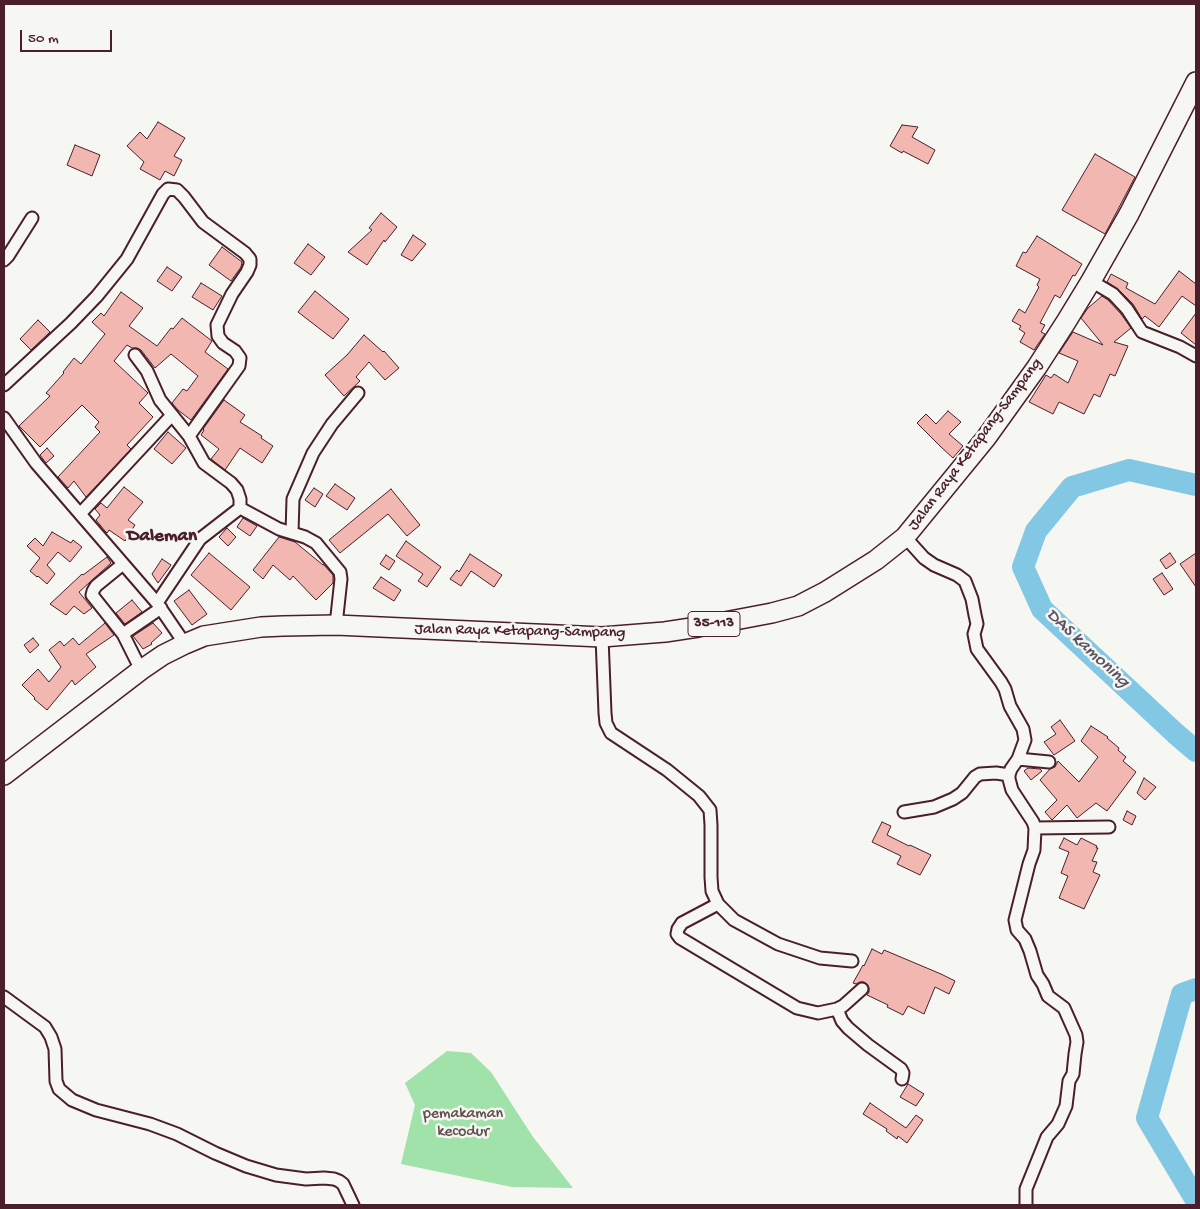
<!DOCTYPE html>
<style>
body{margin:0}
#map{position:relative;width:1200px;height:1209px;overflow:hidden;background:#f6f6f2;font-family:"Gochi Hand",sans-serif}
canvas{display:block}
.frame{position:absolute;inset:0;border:5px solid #4a1f2b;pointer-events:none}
.scale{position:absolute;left:20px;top:30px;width:92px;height:22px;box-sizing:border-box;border:2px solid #4a1f2b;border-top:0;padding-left:6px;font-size:15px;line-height:18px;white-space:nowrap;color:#4a1f2b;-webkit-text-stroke:4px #f6f6f2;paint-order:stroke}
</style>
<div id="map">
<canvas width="1200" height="1209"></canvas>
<div class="frame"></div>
<div class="scale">50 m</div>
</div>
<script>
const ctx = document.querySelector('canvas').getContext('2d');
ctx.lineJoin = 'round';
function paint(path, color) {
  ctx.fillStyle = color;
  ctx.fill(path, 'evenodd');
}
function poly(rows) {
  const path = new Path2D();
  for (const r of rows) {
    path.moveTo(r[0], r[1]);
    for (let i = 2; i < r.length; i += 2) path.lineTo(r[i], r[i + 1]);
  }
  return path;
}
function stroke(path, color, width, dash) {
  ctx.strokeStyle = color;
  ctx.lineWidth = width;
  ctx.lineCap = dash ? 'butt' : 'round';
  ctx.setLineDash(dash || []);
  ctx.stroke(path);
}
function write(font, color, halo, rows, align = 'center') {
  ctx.font = font + ' "Gochi Hand",sans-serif';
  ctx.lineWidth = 5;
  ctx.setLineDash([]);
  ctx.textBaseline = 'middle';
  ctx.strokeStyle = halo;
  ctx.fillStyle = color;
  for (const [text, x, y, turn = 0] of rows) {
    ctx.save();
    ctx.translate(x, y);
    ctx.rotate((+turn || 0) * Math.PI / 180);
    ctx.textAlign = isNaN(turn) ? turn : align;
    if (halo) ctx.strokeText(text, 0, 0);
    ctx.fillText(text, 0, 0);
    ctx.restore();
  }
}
const green = poly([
 [447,1051,471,1053,491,1072,533,1137,573,1188,512,1187,401,1164,415,1105,405,1083]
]);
const river = poly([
 [1196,485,1129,470,1072,487,1036,531,1023,567,1042,609,1176,734,1196,751],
 [1196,989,1182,994,1147,1118,1196,1200]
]);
const building = poly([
 [158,122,185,138,174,156,182,160,174,176,165,171,160,180,140,169,144,162,127,146,140,132,147,139,158,122],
 [902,125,918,127,912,137,935,150,928,164,903,151,902,153,890,146,902,125],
 [75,145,100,155,92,176,67,165,75,145],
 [1095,154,1135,177,1105,234,1062,210,1095,154],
 [381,213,397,227,385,242,384,240,367,265,348,252,372,230,369,228,381,213],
 [413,235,426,244,412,261,401,255,413,235],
 [1037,236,1082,264,1075,276,1073,275,1060,298,1055,295,1040,323,1045,325,1041,332,1045,334,1034,350,1020,342,1025,333,1019,329,1021,326,1012,321,1019,309,1025,313,1039,287,1037,285,1040,279,1016,266,1023,252,1026,253,1037,236],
 [308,244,325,257,311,275,294,263,308,244],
 [222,247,242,262,241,267,231,281,209,265,222,247],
 [167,267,182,277,172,291,157,281,167,267],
 [1179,271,1196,284,1196,306,1182,296,1159,327,1145,316,1142,319,1133,304,1118,289,1107,282,1111,274,1128,283,1126,288,1155,304,1179,271],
 [201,283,222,296,213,310,192,297,201,283],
 [315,291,349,319,333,339,298,312,315,291],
 [121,292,143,308,129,326,157,346,171,328,173,329,182,318,212,341,205,352,228,369,191,420,178,410,172,403,183,389,187,391,198,376,171,354,155,368,141,350,137,348,132,348,127,345,114,361,148,393,139,403,153,417,127,445,131,449,86,497,74,481,68,488,58,477,100,432,95,427,99,422,82,405,40,447,19,426,50,396,46,393,64,373,63,372,74,358,81,364,105,334,92,322,101,313,104,316,121,292],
 [1102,296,1108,300,1121,314,1131,328,1114,342,1128,346,1115,376,1110,374,1100,397,1094,394,1084,414,1059,402,1053,414,1029,402,1046,375,1051,378,1054,374,1068,383,1078,361,1059,353,1073,332,1103,345,1081,318,1088,308,1102,296],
 [1196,313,1196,345,1181,333,1196,313],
 [38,320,50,332,31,350,20,339,38,320],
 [364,335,383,352,384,351,399,368,385,380,369,362,356,377,360,381,344,396,325,375,347,355,364,335],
 [224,400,245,415,240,422,262,436,261,438,273,446,262,463,240,448,225,470,211,459,219,449,201,435,204,430,203,429,224,400],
 [948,411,961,422,949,434,963,446,953,458,941,447,917,423,926,414,936,424,948,411],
 [168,432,186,448,172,464,154,449,168,432],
 [47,448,54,456,46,463,40,455,47,448],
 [335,484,355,498,347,510,326,496,335,484],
 [124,487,143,502,128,520,135,525,125,541,109,530,107,533,105,531,96,520,100,515,95,509,101,503,107,508,124,487],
 [314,488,323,494,315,507,305,500,314,488],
 [391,489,420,525,407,536,388,514,340,553,329,540,391,489],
 [243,518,257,526,250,536,237,527,243,518],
 [227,528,236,537,228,546,219,537,227,528],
 [52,532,71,543,73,540,82,547,70,562,58,552,47,565,55,574,47,584,38,576,37,577,30,571,40,558,27,546,35,538,43,546,52,532],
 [279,537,295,542,323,565,323,564,333,575,333,583,316,600,293,576,290,580,273,565,263,579,253,570,279,537],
 [406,541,441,567,427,587,418,581,423,574,396,556,406,541],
 [209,553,250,587,231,610,191,575,209,553],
 [1170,553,1176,562,1166,569,1160,560,1170,553],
 [1196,553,1196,587,1180,564,1196,553],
 [470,554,502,575,494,587,471,571,461,586,450,579,457,570,459,572,470,554],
 [386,555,395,561,389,570,380,564,386,555],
 [107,557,111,563,79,592,92,608,84,614,74,606,66,615,50,604,82,574,83,575,107,557],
 [162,559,171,565,158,583,152,574,162,559],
 [1162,573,1173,589,1164,595,1153,579,1162,573],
 [381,577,401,590,394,601,373,588,381,577],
 [189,590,207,614,192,625,174,601,189,590],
 [132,600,142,612,125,624,116,613,132,600],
 [105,623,114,635,86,654,96,667,75,685,72,680,47,710,34,699,35,698,22,685,38,669,49,682,61,667,49,650,60,641,64,646,73,638,79,645,105,623],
 [153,623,162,633,151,643,152,644,143,649,133,636,153,623],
 [33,638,39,645,30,653,24,645,33,638],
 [1060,720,1075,741,1054,755,1044,742,1056,734,1051,727,1060,720],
 [1091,726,1108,737,1107,738,1119,748,1118,750,1126,757,1123,761,1136,772,1107,811,1096,803,1077,818,1067,805,1052,820,1045,812,1057,800,1040,780,1050,769,1055,767,1058,761,1079,782,1098,757,1081,741,1091,726],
 [1028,768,1040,769,1042,771,1031,780,1024,771,1028,768],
 [1144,778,1156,787,1145,800,1137,793,1144,778],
 [1127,811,1136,816,1132,825,1123,820,1127,811],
 [882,822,891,826,887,835,909,846,910,845,931,855,920,875,897,864,901,856,872,842,882,822],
 [1064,838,1077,845,1081,838,1097,846,1096,848,1098,848,1092,861,1097,862,1093,872,1100,875,1084,909,1059,898,1068,876,1061,873,1069,852,1059,848,1064,838],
 [872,949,882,954,884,950,941,974,955,981,949,994,935,987,924,1014,908,1006,903,1015,887,1007,888,1005,867,995,869,992,869,988,867,984,864,982,860,982,856,984,853,983,863,965,864,966,872,949],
 [908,1084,924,1094,916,1106,900,1097,908,1084],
 [870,1103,906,1128,916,1115,923,1120,907,1143,898,1136,897,1139,886,1131,887,1129,863,1114,870,1103]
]);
const minor = poly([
 [4,260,8,256,32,218],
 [1091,281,1113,294,1127,309,1142,332,1180,347,1196,356],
 [135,355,147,371,160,400,189,436,204,463,231,483,237,490,240,499,240,508,279,529,305,537,316,543,335,566,340,572,341,579,336,625],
 [4,385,71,323,97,296,127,259,163,194,168,189,177,190,184,197,203,222,245,253,250,259,250,265,247,272,232,294,217,325,218,336,223,343,235,351,240,358,239,366,189,436],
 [4,418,36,463,157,603,185,644],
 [80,514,172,415],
 [292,533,293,499,313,453,332,424,358,393],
 [905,537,924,558,934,565,957,575,965,581,972,599,975,615,977,624,974,634,977,649,1001,682,1005,689,1010,706,1023,729,1025,740,1018,759,1011,769,1009,775,1009,779,1012,790,1033,822,1035,828,1034,850,1029,864,1015,920,1017,930,1025,939,1030,951,1037,975,1043,984,1048,996,1064,1008,1076,1035,1077,1042,1075,1054,1073,1074,1069,1081,1066,1106,1058,1124,1047,1137,1045,1142,1026,1189,1026,1205],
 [123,564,96,586,93,591,92,595,123,634,141,670],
 [157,603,200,539,240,508],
 [123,634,161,608],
 [602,637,605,713,606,723,611,733,667,770,699,796,710,810,711,825,711,877,712,891,718,904,734,920,778,944,820,958,852,961],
 [1018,759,1049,762],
 [904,812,934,807,953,799,962,793,975,777,980,774,996,773,1009,775],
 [1035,828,1109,827],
 [718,904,682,923,678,929,677,934,680,938,797,1008,818,1013,837,1009,843,1006,862,989],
 [4,997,45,1027,51,1037,55,1049,56,1081,59,1089,72,1100,96,1110,150,1124,177,1134,215,1153,246,1166,276,1175,306,1179,324,1178,334,1179,339,1181,343,1184,353,1205],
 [837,1009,842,1021,848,1028,868,1045,901,1069,903,1073,902,1079]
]);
const primary = poly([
 [4,775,141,670,163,655,185,644,204,636,261,627,283,626,336,625,602,637,665,632,698,627,772,613,798,606,825,592,876,560,905,537,986,438,1037,367,1066,322,1091,281,1129,214,1196,82]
]);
const shields = [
 [714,624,52]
];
const shieldNames = [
 ["35-113",714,624]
];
const streetNames = [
 ["Jalan Raya Ketapang-Sampang",976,445,-53],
 ["Jalan Raya Ketapang-Sampang",520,632,1]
];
const parkNames = [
 ["pemakaman",463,1115],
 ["kecodur",463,1133]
];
const waterNames = [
 ["DAS kamoning",1087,649,43]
];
const quarterNames = [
 ["Daleman",162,537]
];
paint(green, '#a1e1aa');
stroke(river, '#82c7e3', 22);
paint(building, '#f2b7b1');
stroke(building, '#4a1f2b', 1);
stroke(minor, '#4a1f2b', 15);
stroke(primary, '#4a1f2b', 22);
stroke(minor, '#f6f6f2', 11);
stroke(primary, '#f6f6f2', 19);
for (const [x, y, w] of shields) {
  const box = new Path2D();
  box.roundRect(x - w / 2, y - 12.5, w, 25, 4);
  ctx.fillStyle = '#f6f6f2';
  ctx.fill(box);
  stroke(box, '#4a1f2b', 1);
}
write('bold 15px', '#4a1f2b', null, shieldNames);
write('16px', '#4a1f2b', '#f6f6f2', streetNames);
write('16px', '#60504b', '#f6f6f2', parkNames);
write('italic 18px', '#5b5162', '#f6f6f2', waterNames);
write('bold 19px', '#4a1f2b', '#f6f6f2', quarterNames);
</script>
